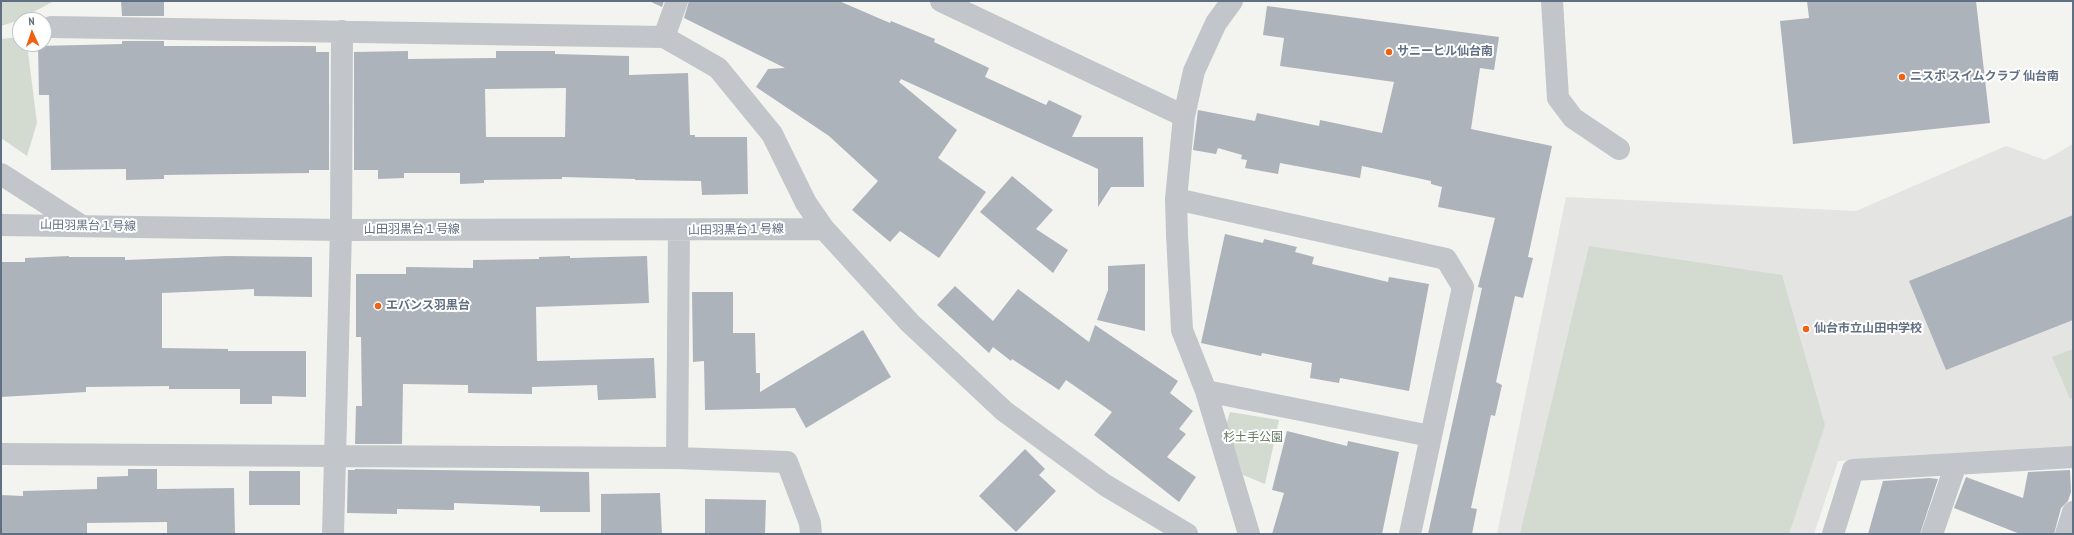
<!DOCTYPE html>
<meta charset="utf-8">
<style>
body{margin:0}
#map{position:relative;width:2074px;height:535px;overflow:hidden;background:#f3f4ef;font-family:"PT Sans Narrow",sans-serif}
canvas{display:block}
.frame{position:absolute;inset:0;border:2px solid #606f82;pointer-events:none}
.north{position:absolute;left:12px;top:12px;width:40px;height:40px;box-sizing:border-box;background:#fff;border:1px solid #bfc5cd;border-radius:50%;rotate:357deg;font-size:11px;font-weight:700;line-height:16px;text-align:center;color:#606f82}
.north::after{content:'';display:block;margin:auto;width:14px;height:18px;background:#ef6214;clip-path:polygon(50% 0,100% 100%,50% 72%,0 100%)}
</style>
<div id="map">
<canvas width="2074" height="535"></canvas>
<div class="frame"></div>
<div class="north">N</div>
</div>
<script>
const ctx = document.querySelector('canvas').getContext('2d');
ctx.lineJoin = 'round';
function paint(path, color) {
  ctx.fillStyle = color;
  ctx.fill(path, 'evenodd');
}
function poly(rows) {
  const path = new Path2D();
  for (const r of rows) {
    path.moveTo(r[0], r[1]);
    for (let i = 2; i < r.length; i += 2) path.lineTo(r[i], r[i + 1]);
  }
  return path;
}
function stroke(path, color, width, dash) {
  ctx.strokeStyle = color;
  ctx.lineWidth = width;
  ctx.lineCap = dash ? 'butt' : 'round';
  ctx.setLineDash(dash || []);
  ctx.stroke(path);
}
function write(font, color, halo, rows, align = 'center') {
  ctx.font = font + ' "PT Sans Narrow","Noto Sans JP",sans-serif';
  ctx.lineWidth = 4;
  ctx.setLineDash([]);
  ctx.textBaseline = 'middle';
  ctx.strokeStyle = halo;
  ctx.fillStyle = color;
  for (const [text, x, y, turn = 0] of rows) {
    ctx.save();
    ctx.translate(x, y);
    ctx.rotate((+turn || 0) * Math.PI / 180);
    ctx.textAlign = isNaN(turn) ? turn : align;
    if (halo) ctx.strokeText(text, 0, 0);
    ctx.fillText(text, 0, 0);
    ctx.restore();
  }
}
const built = poly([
 [2073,144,2073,448,1838,461,1814,534,1497,534,1566,197,1856,211,2006,146,2045,160]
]);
const green = poly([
 [1,1,54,1,17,21,1,26],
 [20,37,20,44,27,44,37,123,27,156,1,138,1,39],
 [1589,246,1782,275,1825,425,1789,534,1520,534],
 [2073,349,2073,397,2070,399,2052,357],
 [1230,412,1279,420,1265,484,1243,475,1226,425]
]);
const building = poly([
 [121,1,164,1,164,16,122,16],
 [649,1,664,1,662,7],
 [689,1,839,1,890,23,891,21,935,39,934,42,989,68,985,77,1046,105,1049,100,1082,116,1072,137,1143,137,1144,187,1111,187,1098,207,1098,169,901,79,899,82,957,130,938,158,986,192,939,258,900,231,890,242,852,210,878,181,829,136,756,87,768,69,785,68,684,18],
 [1807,1,1976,1,1990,123,1793,144,1780,21,1809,18],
 [1267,6,1499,37,1494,70,1480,68,1471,129,1552,146,1528,257,1533,258,1523,298,1515,296,1496,382,1502,385,1495,416,1491,415,1471,508,1477,509,1472,534,1428,534,1482,288,1478,287,1495,218,1438,207,1442,187,1431,184,1431,181,1362,166,1360,178,1280,163,1278,174,1245,168,1247,160,1241,159,1242,155,1218,148,1216,154,1193,150,1198,110,1255,121,1257,113,1319,126,1320,120,1382,133,1394,82,1280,66,1284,38,1263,35],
 [122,41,164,41,164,46,316,46,316,52,329,52,329,170,309,170,309,173,164,175,164,179,126,180,126,169,51,170,49,95,39,95,38,46,122,44],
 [408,51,408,59,496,58,496,51,555,51,555,54,629,56,629,75,688,73,690,135,695,135,695,137,747,137,748,194,702,195,701,181,635,180,635,179,562,177,562,179,484,180,484,183,460,184,460,173,404,173,404,178,378,179,378,170,354,170,354,52],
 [566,88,565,137,486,137,485,89],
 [1012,176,1053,210,1036,229,1068,250,1053,273,980,212],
 [2073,215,2073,320,1946,370,1909,281],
 [1225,234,1263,243,1264,239,1297,247,1295,252,1314,257,1312,264,1388,282,1389,277,1429,284,1409,391,1340,378,1339,383,1310,378,1312,363,1262,353,1261,356,1201,343],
 [69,256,69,257,125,257,125,260,227,256,312,257,312,297,254,296,254,289,162,293,162,348,228,349,228,351,306,351,306,397,272,396,272,404,240,404,240,389,169,389,169,386,86,387,86,392,1,397,1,262,25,262,25,258],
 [570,256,570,258,647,256,649,303,536,307,537,361,654,358,656,398,598,400,597,385,532,387,532,394,468,393,468,385,403,384,402,444,355,444,356,406,362,406,361,337,356,337,356,274,406,274,406,267,473,268,473,260,539,259,539,257],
 [1145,264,1145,331,1097,320,1108,290,1108,266],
 [955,286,993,321,1018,289,1089,342,1095,325,1178,381,1170,393,1193,411,1179,429,1186,434,1167,457,1196,477,1179,502,1094,435,1112,412,1066,380,1059,390,1012,359,1011,361,993,347,989,353,937,305],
 [692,292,733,292,733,333,755,333,756,373,760,373,760,392,863,330,891,377,806,428,795,408,705,410,704,361,693,362],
 [1287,431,1347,446,1348,441,1399,452,1382,534,1272,534,1284,493,1272,490],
 [1025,449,1045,469,1039,475,1056,491,1016,532,979,496],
 [128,469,157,469,157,489,234,488,235,534,167,534,167,522,87,523,87,534,1,534,1,495,23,496,23,491,97,489,97,477,128,476],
 [355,469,589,472,590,512,540,512,540,506,454,503,454,510,397,509,397,514,347,513,348,470,355,470],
 [2070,470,2071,492,2068,501,2061,508,2054,534,2020,534,1954,508,1966,477,2023,498,2028,472],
 [249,471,300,471,300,505,249,505],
 [1929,478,1938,479,1920,534,1868,534,1883,481],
 [660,493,662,534,601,534,601,494],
 [705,499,766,500,765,534,705,534]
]);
const minor = poly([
 [941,1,1184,116],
 [1232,1,1216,23,1194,71,1184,116,1176,199,1177,235,1182,330,1206,391,1249,534],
 [1552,1,1558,98,1573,118,1619,149],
 [51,27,664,37,718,68,772,134,806,203,824,229,910,323,1004,411,1105,485,1187,534],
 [664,37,677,1],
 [1,174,82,226],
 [1176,199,1446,259,1463,287,1410,534],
 [1,225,341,230,824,229],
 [1206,391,1430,436],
 [1,454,677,458,787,462,810,523,811,534],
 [677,458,679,230],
 [333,534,341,230,342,31],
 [1833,534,1853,470,2073,457],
 [1932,534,1956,464],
 [2066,534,2073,512]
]);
const markers = [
 [1389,52,4,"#ef6214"],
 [1902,77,4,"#ef6214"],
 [378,306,4,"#ef6214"],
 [1806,329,4,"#ef6214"]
];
const poiNames = [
 ["サニーヒル仙台南",1397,52],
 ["ニスポ スイムクラブ 仙台南",1910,77],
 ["エバンス羽黒台",386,306],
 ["仙台市立山田中学校",1814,329]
];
const streetNames = [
 ["山田羽黒台１号線",88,226,1],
 ["山田羽黒台１号線",412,230],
 ["山田羽黒台１号線",736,230,-1]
];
const parkNames = [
 ["杉土手公園",1253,438]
];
paint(built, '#e4e4e3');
paint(green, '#d3dbd0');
paint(building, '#adb3ba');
stroke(minor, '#c2c5c9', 22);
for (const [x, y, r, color] of markers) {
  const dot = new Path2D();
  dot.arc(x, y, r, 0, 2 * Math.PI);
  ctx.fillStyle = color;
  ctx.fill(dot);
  stroke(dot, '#fff', 1.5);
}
write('bold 12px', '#606f82', '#fff', poiNames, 'left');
write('12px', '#606f82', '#fff', streetNames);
write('12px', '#627960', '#fff', parkNames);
</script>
